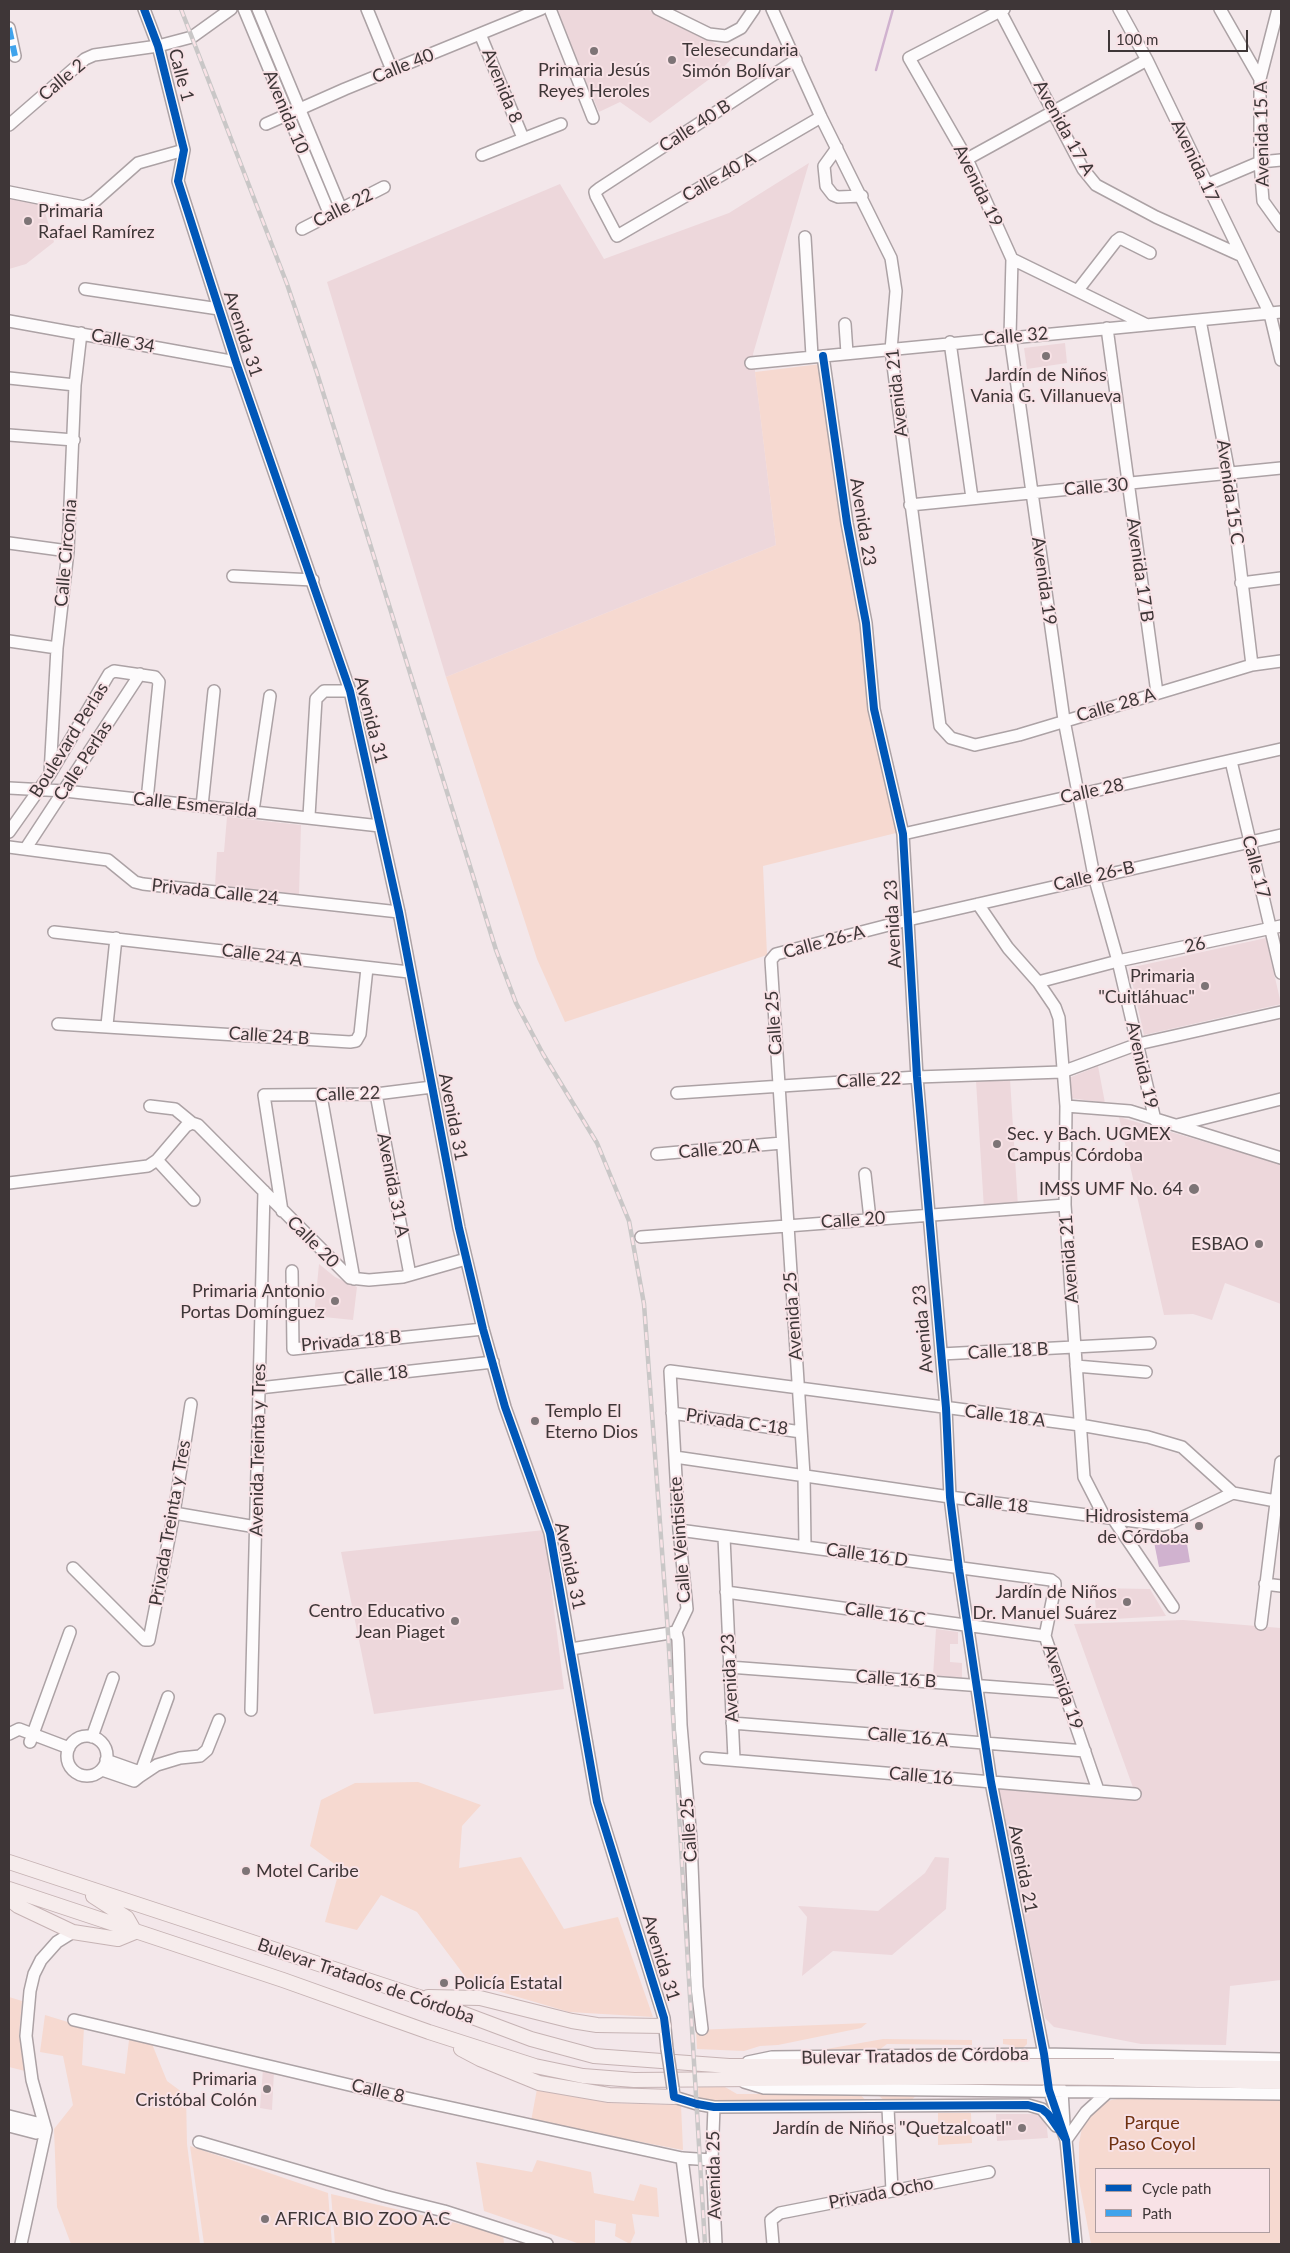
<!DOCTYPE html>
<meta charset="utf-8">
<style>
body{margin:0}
#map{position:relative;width:1290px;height:2253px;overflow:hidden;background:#f3e7ea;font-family:Lato,sans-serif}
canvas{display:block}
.frame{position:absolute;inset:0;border:10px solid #3e3637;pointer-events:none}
.legend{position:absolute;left:1095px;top:2168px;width:175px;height:65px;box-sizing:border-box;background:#f8e2e6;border:1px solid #ae9da0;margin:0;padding:6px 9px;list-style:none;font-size:15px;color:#3e3637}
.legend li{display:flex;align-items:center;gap:10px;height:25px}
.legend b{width:25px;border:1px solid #ae9da0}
.scale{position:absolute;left:1108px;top:30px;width:140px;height:22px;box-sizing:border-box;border:2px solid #3e3637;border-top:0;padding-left:6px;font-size:15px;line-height:18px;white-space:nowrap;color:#3e3637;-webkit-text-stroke:4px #f8e2e6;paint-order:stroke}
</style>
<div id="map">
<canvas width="1290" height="2253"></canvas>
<div class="frame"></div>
<ul class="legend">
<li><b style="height:6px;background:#0057b8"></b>Cycle path</li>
<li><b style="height:6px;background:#3fa3ec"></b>Path</li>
</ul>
<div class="scale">100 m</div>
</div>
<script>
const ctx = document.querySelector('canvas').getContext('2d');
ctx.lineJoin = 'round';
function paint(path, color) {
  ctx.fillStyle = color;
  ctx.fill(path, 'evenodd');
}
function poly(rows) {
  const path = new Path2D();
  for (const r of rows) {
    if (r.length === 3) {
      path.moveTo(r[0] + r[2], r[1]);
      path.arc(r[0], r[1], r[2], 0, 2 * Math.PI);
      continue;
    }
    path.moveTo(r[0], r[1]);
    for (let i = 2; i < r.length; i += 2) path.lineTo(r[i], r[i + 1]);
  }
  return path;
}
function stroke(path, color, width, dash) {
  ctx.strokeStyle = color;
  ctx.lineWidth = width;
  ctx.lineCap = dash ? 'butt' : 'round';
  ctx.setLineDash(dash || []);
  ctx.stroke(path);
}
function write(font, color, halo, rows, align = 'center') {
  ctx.font = font + ' Lato,sans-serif';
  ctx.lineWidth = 4;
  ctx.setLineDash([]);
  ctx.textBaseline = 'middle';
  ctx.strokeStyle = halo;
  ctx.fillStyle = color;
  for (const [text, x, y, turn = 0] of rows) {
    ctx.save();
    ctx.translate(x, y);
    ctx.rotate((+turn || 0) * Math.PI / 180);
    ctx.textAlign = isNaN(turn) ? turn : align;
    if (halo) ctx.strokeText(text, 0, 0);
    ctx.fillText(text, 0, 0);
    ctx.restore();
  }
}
const built = poly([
 [561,9,647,9,736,54,719,72,650,123,620,102,599,112,556,11],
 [809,163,753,354,776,545,446,677,327,282,560,184,604,259,729,213],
 [9,194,41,199,54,242,26,264,9,269],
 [1065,343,1067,363,1027,369,1024,348],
 [227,817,301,825,299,895,215,886,217,852,224,852],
 [1266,938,1281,1004,1144,1035,1129,968],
 [1098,1066,1105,1103,1071,1098,1069,1078],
 [1010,1079,1018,1207,984,1209,976,1081],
 [1119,1117,1281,1164,1281,1304,1225,1283,1212,1320,1193,1314,1164,1315],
 [319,1264,335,1277,357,1287,353,1320,314,1316],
 [544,1530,564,1689,374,1714,341,1552],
 [1094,1588,1150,1589,1166,1616,1097,1620],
 [1183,1620,1281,1628,1281,1980,1230,1986,1226,2045,1141,2044,1054,2027,1045,2018,998,1787,1135,1793,1074,1624],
 [936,1629,958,1632,958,1644,950,1644,950,1662,962,1663,962,1679,933,1676],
 [935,1857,949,1858,946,1909,892,1955,833,1951,802,1976,807,1917,798,1906,878,1911,925,1873],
 [263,2069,274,2071,272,2110,260,2108],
 [996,2114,1041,2114,1046,2119,1048,2138,997,2141]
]);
const green = poly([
 [821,364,863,631,871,726,900,832,763,866,767,955,565,1022,537,959,446,677,776,545,755,372],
 [418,1782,481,1805,462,1826,459,1868,521,1857,564,1929,618,1917,653,2017,569,2012,470,1983,417,1912,381,1895,357,1930,325,1922,340,1868,310,1846,321,1800,355,1783],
 [9,1997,22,2001,19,2035,25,2071,9,2067],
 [45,2015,84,2027,82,2065,125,2074,129,2040,152,2044,167,2081,186,2095,187,2144,200,2244,71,2244,57,2207,54,2129,73,2105,63,2056,40,2052],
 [867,2023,861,2028,778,2045,760,2046,744,2051,697,2049,696,2030],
 [883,2039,972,2040,972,2045,887,2044,879,2050,821,2050],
 [1003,2039,1027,2039,1027,2044,1022,2049,1011,2049,1010,2045,1003,2044],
 [698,2087,725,2087,737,2094,860,2094,867,2102,699,2100],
 [537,2089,609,2103,681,2105,683,2150,531,2121],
 [878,2095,917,2095,909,2102,887,2103],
 [1122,2098,1281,2100,1281,2244,1091,2244,1079,2181,1079,2143,1082,2128,1088,2116,1095,2108,1107,2101],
 [1096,2169,1269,2169,1269,2232,1096,2232],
 [938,2113,971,2113,972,2143,938,2145],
 [190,2146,328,2193,332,2244,204,2244],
 [537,2160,591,2172,594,2193,634,2201,640,2184,657,2188,659,2217,632,2214,635,2233,630,2244,615,2236,616,2224,595,2220,595,2244,580,2244,484,2211,476,2162,532,2172],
 [331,2194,503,2234,504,2244,335,2244]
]);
const water = poly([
 [1185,1532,1190,1562,1159,1567,1153,1537]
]);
const stream = poly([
 [876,70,893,9]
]);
const minor = poly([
 [144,9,158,46,184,150,178,181,236,362,350,691,399,912,459,1228,483,1329,505,1407,550,1533,597,1802,664,2018,667,2049],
 [244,9,330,215],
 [258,9,341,209],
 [367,9,392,70],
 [550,9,593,118],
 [658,9,709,34,726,36,741,28,754,9],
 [772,9,821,117,891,258,896,291,891,350,940,726,951,738,975,745,1019,735,1252,665,1281,661],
 [999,9,1083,169,1096,185,1156,217,1240,255],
 [1004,9,909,58,967,159,1012,259,1010,336,1064,720,1094,876,1118,961,1155,1120],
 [1119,9,1147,60,1270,314,1281,360],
 [1220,9,1260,79],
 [1278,9,1260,79,1260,162,1263,201,1281,226],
 [9,28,15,56],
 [480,34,523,138],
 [796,60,600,188,595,192,596,196,617,236,821,117],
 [266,124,345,89,541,9],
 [9,125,85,59,94,55,158,46,192,37,231,9],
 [837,148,824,166,826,186,833,195,838,197,862,196],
 [482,155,561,124],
 [967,159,1147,60],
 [1206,185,1260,162,1281,160],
 [9,192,84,207,94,202,138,163,184,150],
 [302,229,384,187],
 [805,237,812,356],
 [1012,259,1145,324],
 [85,289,219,309],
 [1078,290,1116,241,1120,238,1150,253],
 [1200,320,1229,473,1252,665],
 [9,321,236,362],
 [845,324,847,353],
 [1107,328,1157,693],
 [950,342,972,498],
 [823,356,847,523,866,623,874,709,903,834,917,1077,946,1408,950,1497,959,1569,991,1782,1044,2054,1049,2090,1066,2140,1076,2244],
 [751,363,1281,312],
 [9,378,75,385],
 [9,435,74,440],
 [910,505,1281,468],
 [9,543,68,551],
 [233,576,313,580],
 [1241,583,1281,578],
 [9,641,57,648],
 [1231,761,1281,973],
 [50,774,57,648,68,551,75,385,81,333],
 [9,788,65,791,380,826],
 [202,806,214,691],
 [253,811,270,696],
 [309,816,316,699,324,691,350,691],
 [9,832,50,774,109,674,114,671,155,677,159,682,147,800],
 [903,834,1281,749],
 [9,847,108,860,135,882,143,884,399,912],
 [26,848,140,674],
 [978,904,1008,948,1038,982,1055,1007,1059,1018,1066,1106,1065,1205,1084,1477,1104,1516],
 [54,932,409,972],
 [1038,982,1118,961,1281,926],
 [58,1024,350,1042,356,1041,360,1034,367,968],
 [107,1025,116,938],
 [677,1093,917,1077,1062,1072,1138,1044,1281,1012],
 [376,1094,410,1275],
 [321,1096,354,1279],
 [150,1106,175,1109,192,1123],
 [1066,1106,1130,1111,1281,1158],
 [1177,1125,1281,1099],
 [657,1154,782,1143],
 [157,1160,194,1200],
 [865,1174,870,1219],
 [9,1183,148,1166,157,1160,186,1126,192,1123,198,1125,350,1278,369,1280,403,1277,466,1259],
 [282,1211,264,1095,376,1094,432,1087],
 [641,1237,1065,1205],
 [292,1271,293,1349,483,1329],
 [941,1354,1150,1343],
 [1076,1366,1146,1372],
 [259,1388,493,1362],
 [672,1413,801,1432],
 [675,1457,950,1497,1163,1525,1171,1523,1233,1493,1281,1502],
 [174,1513,256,1527],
 [1112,1517,1173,1607],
 [679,1530,1051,1580,1055,1583,1055,1587,1045,1636,1098,1790],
 [724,1537,734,1759],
 [805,1546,804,1475,771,960,776,954,908,920,1281,835],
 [73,1568,145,1640,149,1640,174,1513,191,1404],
 [1265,1584,1281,1586],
 [726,1592,1045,1636],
 [1261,1624,1281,1462],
 [676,1632,678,1640,681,1725,691,1840,697,1987,702,2029],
 [571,1649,676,1632,687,1609,679,1530,670,1371,1080,1425,1148,1437,1182,1447,1233,1493],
 [729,1667,1063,1692],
 [251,1710,264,1191],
 [732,1723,1085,1751],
 [9,1734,19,1729,69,1748],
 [87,1756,20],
 [92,1737,113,1678],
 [30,1742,70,1632],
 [706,1758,1135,1794],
 [102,1770,134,1781,139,1777,137,1771,106,1760],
 [139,1777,157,1765,180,1758,200,1756,207,1750,219,1720],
 [139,1777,168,1697],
 [74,2020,379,2092,682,2158,712,2160],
 [748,2062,772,2057,1044,2054,1281,2059],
 [744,2082,764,2088,1281,2094],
 [1059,2085,1062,2091,1064,2124],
 [673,2088,674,2097,697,2104,714,2107,1028,2105,1042,2109,1056,2126],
 [714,2107,712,2160,716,2244],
 [888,2108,892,2191],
 [9,2116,37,2123,46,2130],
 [9,2126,36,2133,46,2130],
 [1066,2140,1086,2112,1108,2092],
 [199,2142,384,2196,444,2211,547,2244],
 [682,2158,693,2244],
 [21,2244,46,2130,32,2080,26,2036,30,1991,34,1974,41,1960,57,1942,73,1932],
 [773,2244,771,2220,780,2213,989,2172]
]);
const major = poly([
 [9,1862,419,1997,531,2039,594,2056,729,2066,992,2066],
 [9,1889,283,1980,429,2032,535,2066,583,2076,634,2080,993,2077],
 [9,1899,18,1906,73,1932,118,1939,135,1932,127,1918,93,1896],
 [428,1997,480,1998,572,2021,597,2025,664,2026],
 [461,2049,480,2059,539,2083,609,2095,674,2097],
 [1114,2066,1281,2068],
 [1114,2078,1281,2082]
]);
const rail = poly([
 [181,9,287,284,317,373,496,950,516,1003,543,1054,597,1143,629,1221,644,1304,668,1633,705,2244]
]);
const minorBridge = poly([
 [667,2049,673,2088]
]);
const majorBridge = poly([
 [992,2066,1114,2066],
 [993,2077,1114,2078]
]);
const quiet = poly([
 [9,28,15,56]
]);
const cycleway = poly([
 [144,9,158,46,184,150,178,181,236,362,350,691,399,912,459,1228,483,1329,505,1407,550,1533,597,1802,664,2018,674,2097,697,2104,714,2107,1028,2105,1042,2109,1048,2114,1066,2140],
 [823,356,847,523,866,623,874,709,903,834,917,1077,946,1408,950,1497,959,1569,991,1782,1044,2054,1049,2090,1066,2140,1076,2244]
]);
const markers = [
 [594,51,5,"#7d7476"],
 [672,60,5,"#7d7476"],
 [28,221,5,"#7d7476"],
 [1046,356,5,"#7d7476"],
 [1205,986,5,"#7d7476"],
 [997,1144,5,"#7d7476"],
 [1194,1189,6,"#7d7476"],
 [1259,1244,5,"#7d7476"],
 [335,1301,5,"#7d7476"],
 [535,1421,5,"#7d7476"],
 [1199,1526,5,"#7d7476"],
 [1127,1602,5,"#7d7476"],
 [455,1621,5,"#7d7476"],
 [246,1871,5,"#7d7476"],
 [444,1983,5,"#7d7476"],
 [267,2089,5,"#7d7476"],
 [1022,2128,5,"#7d7476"],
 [265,2219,5,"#7d7476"]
];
const poiNames = [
 ["Telesecundaria",682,50,"left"],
 ["Simón Bolívar",682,71,"left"],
 ["Primaria Jesús",594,70,"center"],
 ["Reyes Heroles",594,91,"center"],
 ["Primaria",38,211,"left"],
 ["Rafael Ramírez",38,232,"left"],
 ["Jardín de Niños",1046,375,"center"],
 ["Vania G. Villanueva",1046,396,"center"],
 ["Primaria",1195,976],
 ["\"Cuitláhuac\"",1195,997],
 ["Sec. y Bach. UGMEX",1007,1134,"left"],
 ["Campus Córdoba",1007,1155,"left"],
 ["IMSS UMF No. 64",1183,1189],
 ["ESBAO",1249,1244],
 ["Primaria Antonio",325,1291],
 ["Portas Domínguez",325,1312],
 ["Templo El",545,1411,"left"],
 ["Eterno Dios",545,1432,"left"],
 ["Hidrosistema",1189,1516],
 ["de Córdoba",1189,1537],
 ["Jardín de Niños",1117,1592],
 ["Dr. Manuel Suárez",1117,1613],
 ["Centro Educativo",445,1611],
 ["Jean Piaget",445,1632],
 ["Motel Caribe",256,1871,"left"],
 ["Policía Estatal",454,1983,"left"],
 ["Primaria",257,2079],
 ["Cristóbal Colón",257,2100],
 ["Jardín de Niños \"Quetzalcoatl\"",1012,2128],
 ["AFRICA BIO ZOO A.C",275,2219,"left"]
];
const streetNames = [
 ["Calle 40",403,66,-22],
 ["Calle 1",181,75,75],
 ["Calle 2",62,80,-40],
 ["Avenida 8",502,86,68],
 ["Avenida 10",286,112,67],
 ["Calle 40 B",695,126,-33],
 ["Avenida 17 A",1064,128,61],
 ["Avenida 15 A",1262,134,-91],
 ["Avenida 17",1195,161,65],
 ["Calle 40 A",719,177,-30],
 ["Avenida 19",978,186,64],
 ["Calle 22",343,208,-27],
 ["Avenida 31",243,334,72],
 ["Calle 32",1016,336,-5],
 ["Calle 34",123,341,11],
 ["Avenida 21",897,393,-96],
 ["Calle 30",1096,487,-5],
 ["Avenida 15 C",1230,492,82],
 ["Avenida 23",863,522,81],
 ["Calle Circonia",66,553,-85],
 ["Avenida 17 B",1140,570,82],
 ["Avenida 19",1044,581,82],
 ["Calle 28 A",1116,705,-16],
 ["Avenida 31",371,720,76],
 ["Boulevard Perlas",69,740,-58],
 ["Calle Perlas",83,761,-57],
 ["Calle 28",1092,791,-12],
 ["Calle Esmeralda",195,805,6],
 ["Calle 17",1256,867,75],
 ["Calle 26-B",1094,876,-13],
 ["Privada Calle 24",215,892,6],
 ["Avenida 23",893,924,-93],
 ["Calle 26-A",824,942,-15],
 ["26",1195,945,-12],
 ["Calle 24 A",262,955,7],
 ["Calle 25",774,1023,-94],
 ["Calle 24 B",269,1036,4],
 ["Avenida 19",1142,1065,77],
 ["Calle 22",869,1080,-3],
 ["Calle 22",348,1094,-2],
 ["Avenida 31",453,1117,79],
 ["Calle 20 A",719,1149,-5],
 ["Avenida 31 A",393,1185,79],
 ["Calle 20",853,1220,-4],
 ["Calle 20",313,1242,45],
 ["Avenida 21",1069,1259,-94],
 ["Avenida 25",793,1316,-94],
 ["Avenida 23",923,1329,-95],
 ["Privada 18 B",351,1341,-5],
 ["Calle 18 B",1008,1351,-3],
 ["Calle 18",376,1375,-6],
 ["Calle 18 A",1005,1416,7],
 ["Privada C-18",737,1422,8],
 ["Avenida Treinta y Tres",258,1450,-89],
 ["Calle 18",996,1503,7],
 ["Privada Treinta y Tres",170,1523,-80],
 ["Calle Veintisiete",680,1540,-94],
 ["Calle 16 D",867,1555,8],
 ["Avenida 31",570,1566,78],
 ["Calle 16 C",885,1614,8],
 ["Avenida 23",730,1678,-93],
 ["Calle 16 B",896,1679,4],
 ["Avenida 19",1063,1687,71],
 ["Calle 16 A",908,1737,5],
 ["Calle 16",921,1776,5],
 ["Calle 25",689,1830,-94],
 ["Avenida 21",1023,1869,79],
 ["Avenida 31",661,1958,73],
 ["Bulevar Tratados de Córdoba",366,1981,19],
 ["Bulevar Tratados de Córdoba",915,2056,-1],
 ["Calle 8",378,2091,13],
 ["Avenida 25",714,2175,-91],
 ["Privada Ocho",881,2193,-11]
];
const parkNames = [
 ["Parque",1152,2123],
 ["Paso Coyol",1152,2144]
];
paint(built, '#edd7db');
paint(green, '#f6d9d0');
paint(water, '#d0b2cf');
stroke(stream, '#d0b2cf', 2.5);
stroke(minor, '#aca2a5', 14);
stroke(major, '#c6b3b4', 16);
stroke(minor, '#fdfbfc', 11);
stroke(major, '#f6ecec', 14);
stroke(rail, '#c9c7c7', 4.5);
stroke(rail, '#f8e2e6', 2.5, [8]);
stroke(minorBridge, '#aca2a5', 14, []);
stroke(majorBridge, '#c6b3b4', 16, []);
stroke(minorBridge, '#fdfbfc', 11);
stroke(majorBridge, '#f6ecec', 14);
stroke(quiet, '#3fa3ec', 6, [12, 6]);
stroke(cycleway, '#0057b8', 8);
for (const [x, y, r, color] of markers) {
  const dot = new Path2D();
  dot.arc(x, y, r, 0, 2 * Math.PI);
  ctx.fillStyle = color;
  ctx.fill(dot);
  stroke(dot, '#f8e2e6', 2);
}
write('18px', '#3e3637', '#f8e2e6', poiNames, 'right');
write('18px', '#3e3637', '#f8e2e6', streetNames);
write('18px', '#6f310f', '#f8e2e6', parkNames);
</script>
